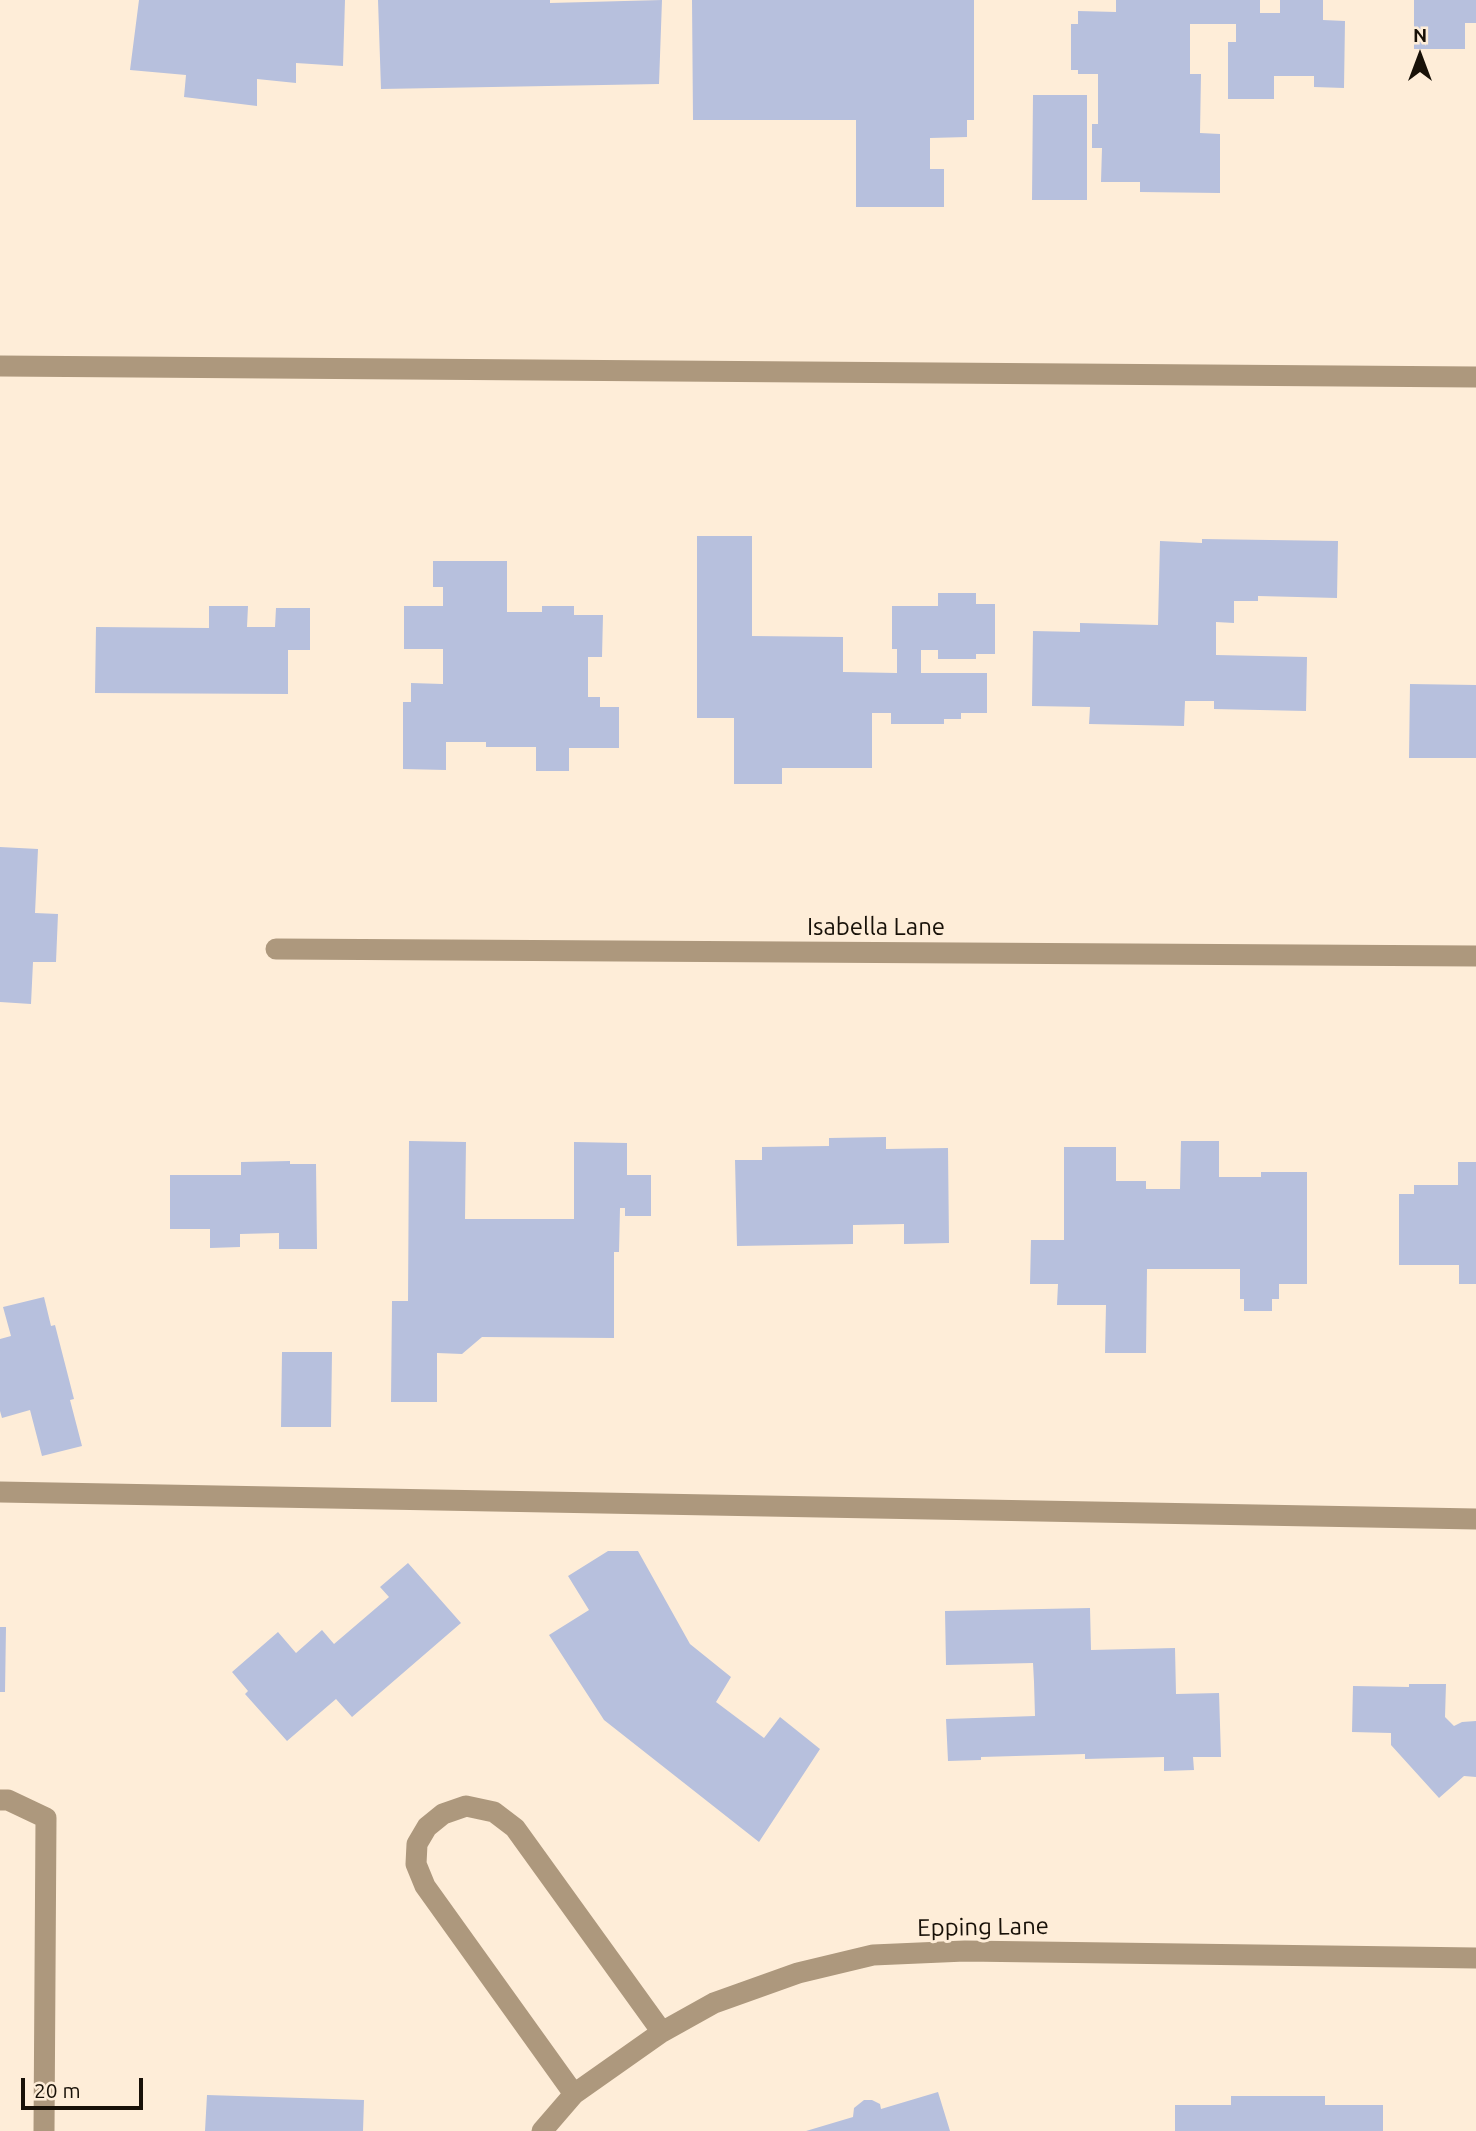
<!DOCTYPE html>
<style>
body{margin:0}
#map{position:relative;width:1476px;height:2131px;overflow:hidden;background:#feedd8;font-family:Ubuntu,sans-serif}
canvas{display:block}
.north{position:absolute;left:1385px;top:21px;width:70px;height:70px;-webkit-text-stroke:5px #feedd8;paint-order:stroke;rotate:0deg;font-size:19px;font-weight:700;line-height:28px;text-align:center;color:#181108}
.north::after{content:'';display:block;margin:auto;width:24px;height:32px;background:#181108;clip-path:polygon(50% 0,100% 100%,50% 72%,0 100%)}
.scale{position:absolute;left:21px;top:2078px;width:122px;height:32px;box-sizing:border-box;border:4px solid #181108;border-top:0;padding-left:9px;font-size:21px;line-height:24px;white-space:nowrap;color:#181108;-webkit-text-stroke:5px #feedd8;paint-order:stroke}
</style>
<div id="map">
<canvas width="1476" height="2131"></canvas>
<div class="north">N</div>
<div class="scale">20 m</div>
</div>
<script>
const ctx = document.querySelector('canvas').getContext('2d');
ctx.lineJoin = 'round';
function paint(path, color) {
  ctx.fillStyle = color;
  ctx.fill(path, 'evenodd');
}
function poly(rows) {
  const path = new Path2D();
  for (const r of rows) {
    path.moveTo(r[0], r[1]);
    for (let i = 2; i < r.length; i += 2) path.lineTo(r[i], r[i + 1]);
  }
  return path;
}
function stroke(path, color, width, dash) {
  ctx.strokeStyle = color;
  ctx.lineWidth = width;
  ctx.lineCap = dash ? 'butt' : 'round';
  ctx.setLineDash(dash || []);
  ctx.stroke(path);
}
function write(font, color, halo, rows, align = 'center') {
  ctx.font = font + ' Ubuntu,sans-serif';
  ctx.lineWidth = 6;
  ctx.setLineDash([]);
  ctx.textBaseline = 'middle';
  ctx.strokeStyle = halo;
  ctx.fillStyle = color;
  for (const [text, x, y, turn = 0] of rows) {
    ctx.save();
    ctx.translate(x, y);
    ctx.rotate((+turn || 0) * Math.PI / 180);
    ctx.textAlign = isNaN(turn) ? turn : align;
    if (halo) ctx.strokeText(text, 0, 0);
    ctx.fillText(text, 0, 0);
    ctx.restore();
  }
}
const building = poly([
 [139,0,345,0,343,66,296,63,296,83,257,79,257,106,184,97,186,75,130,70],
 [378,0,550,0,550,3,662,0,659,84,381,89],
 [692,0,974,0,974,120,967,120,967,137,930,138,930,169,944,169,944,207,856,207,856,120,693,120],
 [1116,0,1260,0,1260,13,1280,13,1280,0,1323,0,1323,20,1345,21,1344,88,1314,87,1314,76,1274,76,1274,99,1228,99,1228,42,1236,42,1236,24,1190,24,1190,74,1201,74,1200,133,1220,134,1220,193,1140,192,1140,182,1101,182,1102,148,1092,148,1092,124,1098,124,1098,74,1078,74,1078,70,1071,70,1071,24,1078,24,1078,11,1116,12],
 [1414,0,1476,0,1476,23,1465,23,1465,49,1414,49],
 [1033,95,1087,95,1087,200,1032,200],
 [697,536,752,536,752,636,843,637,843,672,897,673,897,649,892,649,892,606,938,606,938,593,976,593,976,604,995,604,995,654,976,654,976,659,938,659,938,650,921,650,921,673,987,673,987,713,961,713,961,719,944,719,944,724,891,724,891,713,872,713,872,768,782,768,782,784,734,784,734,718,697,718],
 [1202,539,1338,541,1337,598,1258,596,1258,601,1234,601,1234,623,1216,622,1216,655,1307,657,1306,711,1214,709,1214,701,1185,701,1184,726,1089,724,1090,707,1032,706,1033,631,1080,632,1080,623,1158,625,1160,541,1202,543],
 [433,561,507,561,507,612,542,612,542,606,574,606,574,615,603,615,602,657,588,657,588,697,600,697,600,707,619,707,619,748,569,748,569,771,536,771,536,747,486,747,486,742,446,742,446,770,403,769,403,702,411,702,411,683,443,684,443,649,404,649,404,606,443,606,443,587,433,587],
 [209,606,248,606,247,627,275,627,276,608,310,608,310,650,288,650,288,694,95,693,96,627,209,628],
 [1410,684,1476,685,1476,758,1409,758],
 [0,847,38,849,35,913,58,914,56,962,33,962,31,1004,0,1002],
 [886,1137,886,1149,948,1148,949,1243,904,1244,904,1224,853,1225,853,1244,737,1246,735,1160,762,1160,762,1147,829,1146,829,1138],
 [409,1141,466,1142,465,1219,574,1219,574,1142,627,1143,627,1175,651,1175,651,1216,625,1216,625,1208,620,1208,619,1252,614,1252,614,1338,482,1337,462,1354,437,1353,437,1402,391,1402,392,1301,408,1301],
 [1181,1141,1219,1141,1219,1177,1261,1177,1261,1172,1307,1172,1307,1284,1279,1284,1279,1299,1272,1299,1272,1311,1244,1311,1244,1299,1240,1299,1240,1269,1147,1269,1146,1353,1105,1353,1106,1305,1057,1305,1058,1284,1030,1284,1031,1240,1064,1240,1064,1147,1116,1147,1116,1181,1146,1181,1146,1189,1180,1189],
 [290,1161,290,1164,316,1164,317,1249,279,1249,279,1233,240,1234,240,1247,210,1248,210,1229,170,1229,170,1175,241,1175,241,1162],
 [1458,1162,1476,1162,1476,1284,1459,1284,1459,1265,1399,1265,1399,1194,1414,1194,1414,1185,1458,1185],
 [44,1297,51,1326,55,1325,74,1399,70,1400,82,1446,42,1456,30,1410,2,1418,0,1411,0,1339,11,1336,3,1307],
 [282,1352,332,1352,331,1427,281,1427],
 [608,1551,638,1551,690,1644,731,1677,716,1702,764,1738,780,1717,820,1749,759,1842,604,1720,549,1635,589,1610,568,1576],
 [408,1563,461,1623,352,1717,336,1699,287,1741,245,1694,248,1691,232,1672,278,1632,296,1653,322,1630,334,1644,389,1597,380,1587],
 [1090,1608,1091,1650,1175,1648,1176,1694,1219,1693,1221,1757,1193,1757,1194,1770,1164,1771,1164,1757,1085,1759,1085,1754,981,1757,981,1760,948,1761,946,1719,1035,1716,1034,1682,1033,1663,946,1665,945,1611],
 [0,1627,6,1627,5,1692,0,1692],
 [1409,1684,1446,1684,1445,1717,1454,1726,1462,1722,1476,1721,1476,1777,1464,1776,1439,1798,1391,1745,1391,1733,1352,1732,1353,1686,1409,1687],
 [938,2092,950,2131,806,2131,853,2117,854,2108,864,2100,872,2100,880,2104,881,2109],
 [207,2095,364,2100,363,2131,205,2131],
 [1231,2096,1325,2096,1325,2105,1383,2105,1383,2131,1175,2131,1175,2105,1231,2105]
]);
const minor = poly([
 [0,366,1476,377],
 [276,949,1476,956],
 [0,1492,1476,1519],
 [0,1800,8,1800,46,1818,44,2131],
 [574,2094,425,1886,416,1864,417,1844,427,1827,443,1814,466,1806,494,1812,515,1828,662,2032],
 [542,2131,574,2094,662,2032,714,2003,798,1973,873,1955,965,1951,1476,1958]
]);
const streetNames = [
 ["Isabella Lane",876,927],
 ["Epping Lane",983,1927,-1]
];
paint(building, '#b7c0dd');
stroke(minor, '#ad987d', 21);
write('24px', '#181108', '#feedd8', streetNames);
</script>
